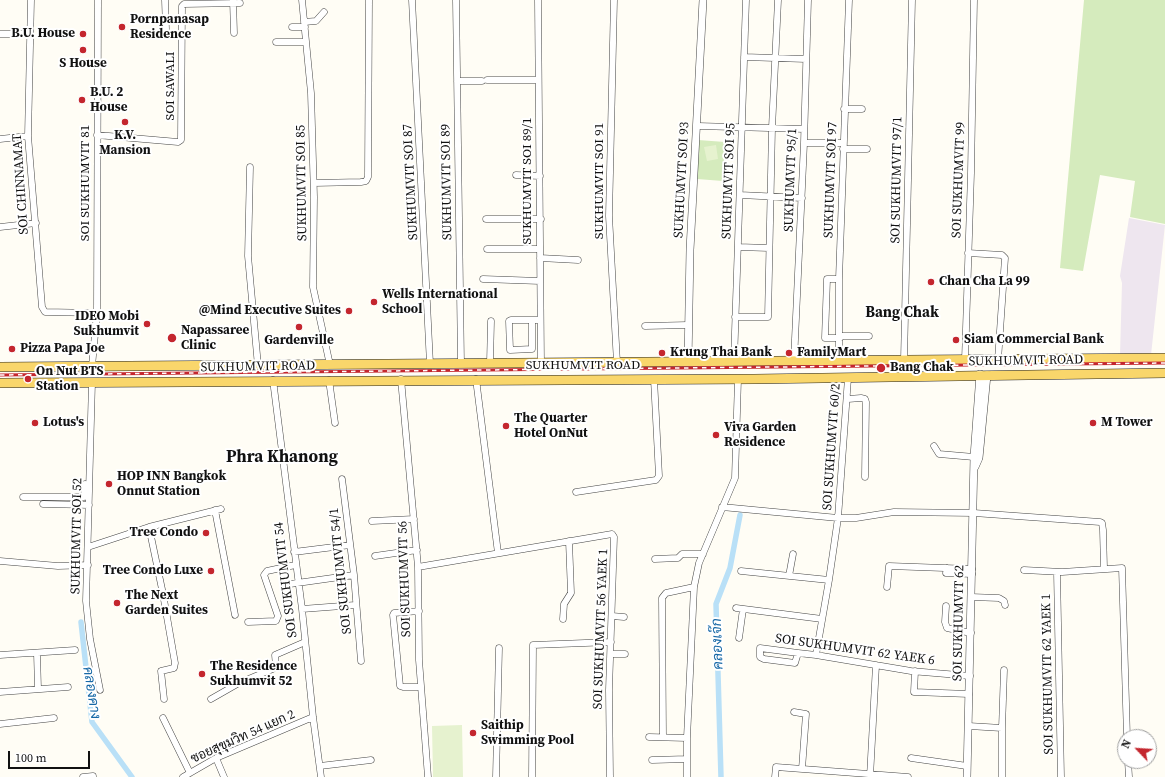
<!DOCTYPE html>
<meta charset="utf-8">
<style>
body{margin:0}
#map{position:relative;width:1165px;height:777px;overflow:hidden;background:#fffdf5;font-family:"Source Serif 4",serif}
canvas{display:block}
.north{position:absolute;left:1117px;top:729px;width:40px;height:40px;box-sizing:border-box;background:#fff;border:1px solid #a0a0a0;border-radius:50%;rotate:295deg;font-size:11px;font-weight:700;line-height:16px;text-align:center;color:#111}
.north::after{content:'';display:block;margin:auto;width:14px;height:18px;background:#c4262e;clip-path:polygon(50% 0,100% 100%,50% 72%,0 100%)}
.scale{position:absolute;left:8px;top:751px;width:82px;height:18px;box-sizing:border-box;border:2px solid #111;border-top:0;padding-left:5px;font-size:12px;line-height:14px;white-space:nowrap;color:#111;-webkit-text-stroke:3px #fff;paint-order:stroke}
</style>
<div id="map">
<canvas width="1165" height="777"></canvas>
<div class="north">N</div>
<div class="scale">100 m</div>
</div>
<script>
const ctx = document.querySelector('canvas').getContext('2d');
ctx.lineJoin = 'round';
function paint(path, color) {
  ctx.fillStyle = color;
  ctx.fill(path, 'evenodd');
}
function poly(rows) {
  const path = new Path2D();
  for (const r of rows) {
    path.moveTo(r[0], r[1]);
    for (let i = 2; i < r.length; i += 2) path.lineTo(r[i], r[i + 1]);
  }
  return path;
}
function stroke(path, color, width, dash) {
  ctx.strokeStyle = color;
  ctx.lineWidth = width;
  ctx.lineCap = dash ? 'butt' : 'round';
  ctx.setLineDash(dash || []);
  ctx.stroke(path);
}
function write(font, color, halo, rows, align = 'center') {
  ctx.font = font + ' "Source Serif 4",Sarabun,serif';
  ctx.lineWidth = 4;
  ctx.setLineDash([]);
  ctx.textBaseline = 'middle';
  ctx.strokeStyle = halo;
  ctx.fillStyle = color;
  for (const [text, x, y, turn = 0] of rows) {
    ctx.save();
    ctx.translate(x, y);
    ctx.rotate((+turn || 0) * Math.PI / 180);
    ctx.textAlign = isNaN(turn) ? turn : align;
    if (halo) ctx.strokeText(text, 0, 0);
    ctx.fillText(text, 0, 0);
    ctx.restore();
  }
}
const industrial = poly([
 [1129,218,1165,225,1151,355,1120,355,1122,283,1120,276]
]);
const green = poly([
 [1084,0,1165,0,1165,224,1130,217,1135,181,1100,175,1083,271,1060,268],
 [698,140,725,142,723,181,697,179]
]);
const pitch = poly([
 [716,145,718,159,707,161,704,147],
 [462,725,463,777,433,777,432,726]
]);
const canal = poly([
 [81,622,92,722,132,777],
 [721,777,716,604,730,568,740,515]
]);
const minor = poly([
 [31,0,28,136,42,307,45,312,97,313],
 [165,0,166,29],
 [233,0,234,33],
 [302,0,311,93,314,197,313,287,330,365],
 [412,0,430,364],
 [456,0,461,363],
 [538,0,541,363],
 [614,0,609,216,617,363],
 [304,22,316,21,324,12],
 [292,27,305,27],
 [0,34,30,34],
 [276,42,306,42],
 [744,57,806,59],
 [487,80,538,80],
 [457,81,482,81],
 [844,109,862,109],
 [698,126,804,129],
 [97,135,178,142,181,140,182,6,184,4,240,3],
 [0,139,28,136],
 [804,143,843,143],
 [843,149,867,149],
 [250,167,248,256,258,366],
 [516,175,540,176],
 [314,183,361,182,366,181,368,177,369,0],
 [740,195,802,198],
 [486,219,541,219],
 [0,227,36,223],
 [738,247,769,248],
 [487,249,539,249],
 [968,253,1002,255,1005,258,998,360],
 [540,258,578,260],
 [483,279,540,281],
 [839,279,827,279,825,338,840,338],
 [735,317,768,317,772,128,778,0],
 [532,320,511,320,509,321,510,350,532,349,532,320,540,320],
 [645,326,688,325],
 [840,336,869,336],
 [904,360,912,0],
 [965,360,971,173,974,0],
 [794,361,804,143,808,0],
 [839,361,839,279,849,0],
 [734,362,746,0],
 [490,363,491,321],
 [92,366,97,313,98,0],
 [401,379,418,567,419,660,428,777],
 [476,379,498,553],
 [273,380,302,609,313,717,321,777],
 [329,380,335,423],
 [92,382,86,601,90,639,100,690],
 [848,399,861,398,865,399,866,402,865,477],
 [934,446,939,454,974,457],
 [342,479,354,575,361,661],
 [576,492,656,480,659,476,654,379],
 [23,497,84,497,85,484],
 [43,504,89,505],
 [722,507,838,518,856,518,894,512,974,513,1100,522,1102,523,1103,530,1104,568],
 [215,510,235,615],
 [372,521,414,519],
 [149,527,163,594,175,663,174,668,161,671,164,699],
 [88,547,149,527,221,509],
 [294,552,350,545],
 [375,556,417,550],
 [655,559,678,558,682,554,703,554],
 [0,561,58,566,88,565],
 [418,567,612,534,614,537,609,690,610,777],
 [947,568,946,573,972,574],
 [1024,570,1062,572,1122,568,1127,737],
 [741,571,829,580],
 [1057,572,1061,777],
 [789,576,793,554],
 [290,584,354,575],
 [887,587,889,566,972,569],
 [971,597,999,598,1004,601,1005,605],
 [946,606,945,622,947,628,971,633],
 [736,608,822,619],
 [302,609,355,605],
 [419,611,394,613,393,615,400,686,403,687,421,687],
 [612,616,624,617],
 [563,619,564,604,571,593,569,541],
 [248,622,276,621,278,616,264,575,267,571,295,565],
 [739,638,743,609],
 [37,653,38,689],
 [798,653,795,663,764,659,760,657,760,648,798,653,816,655,911,671,970,676],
 [611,654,625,654],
 [0,655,75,650],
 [816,655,829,580,838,518,848,378],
 [915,671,914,692,969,694],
 [0,692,68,687],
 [211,699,239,683,275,668,276,666,275,655,305,642],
 [794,712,806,714,802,769],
 [163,718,190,773],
 [0,724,54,718],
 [969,726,1002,728,1004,670],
 [649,737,687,738],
 [663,737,662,598,666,593,694,587],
 [216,758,224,777],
 [911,758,967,766],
 [652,760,687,759],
 [1128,761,1129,777],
 [320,766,371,760],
 [83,777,93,776],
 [183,777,216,758,313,717],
 [496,777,499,648],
 [532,777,533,645,611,642],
 [687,777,687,738,694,587,699,563,735,478,738,379],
 [775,777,776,767,908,777],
 [870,777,876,665],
 [1002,777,1002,728]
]);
const tertiary = poly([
 [688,362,690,250,703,0],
 [975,467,979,458,987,375],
 [967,777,974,457,980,374]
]);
const primary = poly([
 [0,367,1165,358],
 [0,383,754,379,1165,373]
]);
const rail = poly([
 [0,375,1165,363]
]);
const markers = [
 [122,27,4,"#c4262e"],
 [83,34,4,"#c4262e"],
 [83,50,4,"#c4262e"],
 [82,100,4,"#c4262e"],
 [125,122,4,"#c4262e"],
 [931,282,4,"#c4262e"],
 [374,302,4,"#c4262e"],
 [349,311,4,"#c4262e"],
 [147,324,4,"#c4262e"],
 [299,327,4,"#c4262e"],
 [172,338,5,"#c4262e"],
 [956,340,4,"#c4262e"],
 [12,349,4,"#c4262e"],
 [662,353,4,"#c4262e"],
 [789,353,4,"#c4262e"],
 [881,368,5,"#c4262e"],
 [28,379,4,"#c4262e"],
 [35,423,4,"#c4262e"],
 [1093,423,4,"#c4262e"],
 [506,426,4,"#c4262e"],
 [716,435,4,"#c4262e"],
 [109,484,4,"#c4262e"],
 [206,533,4,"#c4262e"],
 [211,571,4,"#c4262e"],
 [117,603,4,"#c4262e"],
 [202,674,4,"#c4262e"],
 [473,733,4,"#c4262e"]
];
const poiNames = [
 ["Pornpanasap",130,20],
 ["Residence",130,35],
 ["B.U. House",75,34,"right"],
 ["S House",83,64,"center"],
 ["B.U. 2",90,93],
 ["House",90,108],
 ["K.V.",125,136,"center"],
 ["Mansion",125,151,"center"],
 ["Chan Cha La 99",939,282],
 ["Wells International",382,295],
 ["School",382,310],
 ["@Mind Executive Suites",341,311,"right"],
 ["IDEO Mobi",139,317,"right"],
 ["Sukhumvit",139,332,"right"],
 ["Napassaree",181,331],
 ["Clinic",181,346],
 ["Siam Commercial Bank",964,340],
 ["Gardenville",299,341,"center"],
 ["Pizza Papa Joe",20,349],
 ["Krung Thai Bank",670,353],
 ["FamilyMart",797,353],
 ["Bang Chak",890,368],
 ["On Nut BTS",36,372],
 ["Station",36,387],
 ["The Quarter",514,419],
 ["Hotel OnNut",514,434],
 ["Lotus's",43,423],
 ["M Tower",1101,423],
 ["Viva Garden",724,428],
 ["Residence",724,443],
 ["HOP INN Bangkok",117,477],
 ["Onnut Station",117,492],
 ["Tree Condo",198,533,"right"],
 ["Tree Condo Luxe",203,571,"right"],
 ["The Next",125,596],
 ["Garden Suites",125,611],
 ["The Residence",210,667],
 ["Sukhumvit 52",210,682],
 ["Saithip",481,726],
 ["Swimming Pool",481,741]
];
const streetNames = [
 ["SOI SAWALI",171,86,-90],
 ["SUKHUMVIT SOI 93",682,180,-87],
 ["SUKHUMVIT 95/1",791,180,-88],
 ["SUKHUMVIT SOI 97",831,180,-88],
 ["SOI SUKHUMVIT 97/1",897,180,-89],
 ["SOI SUKHUMVIT 99",959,180,-88],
 ["SUKHUMVIT SOI 89/1",528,181,-90],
 ["SUKHUMVIT SOI 91",600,181,-90],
 ["SUKHUMVIT SOI 95",729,181,-88],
 ["SUKHUMVIT SOI 87",411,182,-93],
 ["SUKHUMVIT SOI 89",447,182,-91],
 ["SOI SUKHUMVIT 81",86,183,-90],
 ["SUKHUMVIT SOI 85",302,183,-91],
 ["SOI CHINNAMAT",21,184,-94],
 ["SUKHUMVIT ROAD",1026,361,-1],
 ["SUKHUMVIT ROAD",583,366],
 ["SUKHUMVIT ROAD",258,367,-1],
 ["SOI SUKHUMVIT 60/2",832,447,-86],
 ["SUKHUMVIT SOI 52",77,536,-89],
 ["SOI SUKHUMVIT 54/1",341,571,-96],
 ["SOI SUKHUMVIT 56",405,579,-92],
 ["SOI SUKHUMVIT 54",286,580,-97],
 ["SOI SUKHUMVIT 62",959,623,-89],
 ["SOI SUKHUMVIT 56 YAEK 1",601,629,-88],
 ["SOI SUKHUMVIT 62 YAEK 6",855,650,8],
 ["SOI SUKHUMVIT 62 YAEK 1",1048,674,-91],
 ["ซอยสุขุมวิท 54 แยก 2",243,737,-24]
];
const waterNames = [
 ["คลองเจ๊ก",718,644,-92],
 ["คลองคาง",91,693,81]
];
const quarterNames = [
 ["Bang Chak",902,313]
];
const districtNames = [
 ["Phra Khanong",282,458]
];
paint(industrial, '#eee6ef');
paint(green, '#d5ebbd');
paint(pitch, '#e6f2cf');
stroke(canal, '#b9e0f7', 5.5);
stroke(minor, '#444', 7);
stroke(tertiary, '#444', 8);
stroke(primary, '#222', 10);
stroke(minor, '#fff', 6);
stroke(tertiary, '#fff', 7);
stroke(primary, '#f9d66b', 9);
stroke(rail, '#c4262e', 3);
stroke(rail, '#fff', 1.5, [4.5]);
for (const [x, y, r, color] of markers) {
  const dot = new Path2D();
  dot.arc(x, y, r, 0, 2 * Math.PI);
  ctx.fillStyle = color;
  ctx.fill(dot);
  stroke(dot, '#fff', 1.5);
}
write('bold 13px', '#111', '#fff', poiNames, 'left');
write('13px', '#111', '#fff', streetNames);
write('italic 14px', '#1768a6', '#fff', waterNames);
write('bold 15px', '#111', '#fff', quarterNames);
write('bold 17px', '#111', '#fff', districtNames);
</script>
